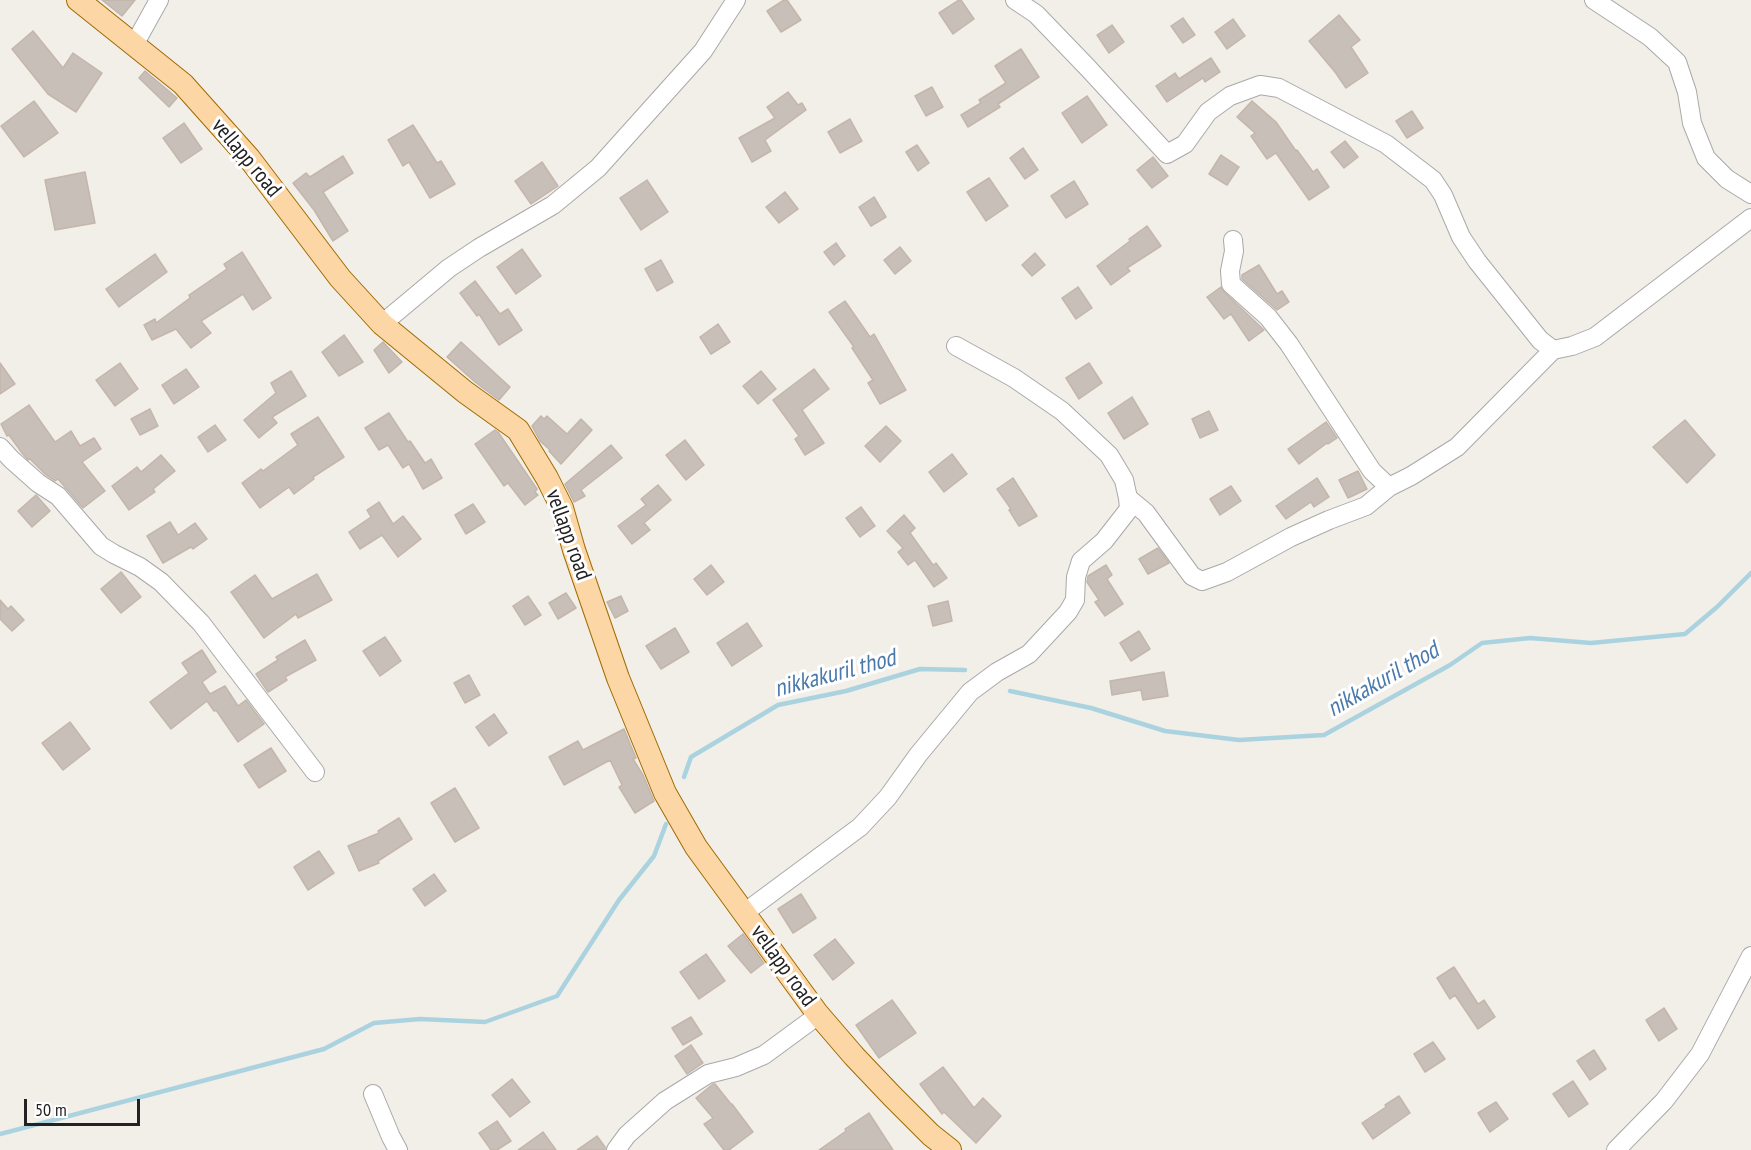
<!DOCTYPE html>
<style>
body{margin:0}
#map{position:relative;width:1751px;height:1150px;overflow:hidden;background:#f2efe9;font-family:"PT Sans Narrow",sans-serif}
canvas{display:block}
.scale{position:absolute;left:24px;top:1099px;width:116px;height:27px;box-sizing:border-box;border:3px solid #222;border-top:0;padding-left:8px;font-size:18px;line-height:21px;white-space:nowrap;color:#222;-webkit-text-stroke:4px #fff;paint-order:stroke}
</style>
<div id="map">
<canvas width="1751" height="1150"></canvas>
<div class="scale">50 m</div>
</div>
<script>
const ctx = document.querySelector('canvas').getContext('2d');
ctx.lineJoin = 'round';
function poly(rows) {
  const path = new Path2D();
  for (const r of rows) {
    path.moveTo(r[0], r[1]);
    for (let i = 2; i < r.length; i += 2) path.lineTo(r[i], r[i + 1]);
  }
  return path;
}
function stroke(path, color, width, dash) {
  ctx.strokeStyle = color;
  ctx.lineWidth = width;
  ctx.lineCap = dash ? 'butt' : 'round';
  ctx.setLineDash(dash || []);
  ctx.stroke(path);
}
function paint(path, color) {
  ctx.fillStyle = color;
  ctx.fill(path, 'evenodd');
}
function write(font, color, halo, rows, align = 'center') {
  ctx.font = font + ' "PT Sans Narrow",sans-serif';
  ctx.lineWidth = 6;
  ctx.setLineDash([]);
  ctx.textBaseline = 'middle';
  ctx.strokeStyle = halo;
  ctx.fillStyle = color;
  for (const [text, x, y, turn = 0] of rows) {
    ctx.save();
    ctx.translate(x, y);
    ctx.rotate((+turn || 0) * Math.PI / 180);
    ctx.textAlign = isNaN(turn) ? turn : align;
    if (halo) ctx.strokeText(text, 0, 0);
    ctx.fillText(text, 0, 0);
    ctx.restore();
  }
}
const stream = poly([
 [1010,691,1091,708,1165,731,1239,740,1324,735,1450,665,1482,643,1530,638,1591,643,1685,634,1717,607,1751,573],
 [684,777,691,757,778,705,846,691,920,669,965,670],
 [0,1134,324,1049,374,1023,420,1019,485,1022,557,996,619,900,654,856,666,824]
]);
const building = poly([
 [102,0,135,0,122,16,102,0],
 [784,0,787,0,801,20,781,32,767,11,784,0],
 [959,0,961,0,974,19,953,34,939,13,959,0],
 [1339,15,1360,40,1351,47,1368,73,1346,88,1335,72,1309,41,1339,15],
 [1183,18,1195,35,1183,43,1171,26,1183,18],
 [1233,19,1245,36,1227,49,1215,32,1233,19],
 [1112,25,1124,42,1109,53,1097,35,1112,25],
 [33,31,63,68,73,53,102,73,76,112,48,94,12,49,33,31],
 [1021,49,1039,77,998,104,1000,107,968,127,961,115,981,103,979,100,1006,83,995,66,1021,49],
 [1211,58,1220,72,1205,82,1203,78,1167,102,1156,86,1175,73,1179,79,1211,58],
 [145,71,177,98,169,107,139,78,145,71],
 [932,87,943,107,926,116,915,96,932,87],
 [788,92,798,105,802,103,806,110,765,140,771,151,752,162,739,138,775,118,767,107,788,92],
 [1087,96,1107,125,1082,143,1062,113,1087,96],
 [34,101,58,133,24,157,1,126,34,101],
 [1252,101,1276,122,1296,151,1297,150,1313,172,1317,169,1329,187,1309,200,1276,153,1267,159,1251,136,1255,133,1237,117,1252,101],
 [1412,111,1423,128,1407,138,1396,121,1412,111],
 [850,119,862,141,840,153,828,132,850,119],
 [184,123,202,149,181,163,163,138,184,123],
 [413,125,437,163,441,161,455,184,430,198,409,162,403,166,388,140,413,125],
 [1345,141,1358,157,1344,168,1331,152,1345,141],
 [917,145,929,163,918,171,906,152,917,145],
 [1023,148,1038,170,1025,179,1010,158,1023,148],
 [1221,155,1239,167,1227,185,1209,174,1221,155],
 [343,156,353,173,323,192,348,231,333,241,314,210,293,183,306,173,310,177,343,156],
 [1153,157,1168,176,1152,188,1137,170,1153,157],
 [542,162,558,186,531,204,515,181,542,162],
 [85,172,95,223,55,230,45,180,85,172],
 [989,178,1008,206,986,221,967,192,989,178],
 [647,180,668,212,641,230,620,198,647,180],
 [1074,181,1088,204,1066,218,1051,196,1074,181],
 [785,192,798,209,779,223,766,207,785,192],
 [874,197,886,217,871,226,859,207,874,197],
 [1147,226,1161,246,1127,268,1130,271,1111,285,1097,266,1130,241,1129,239,1147,226],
 [836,243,845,256,834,265,824,252,836,243],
 [900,247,911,261,895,274,884,260,900,247],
 [522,249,541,276,516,294,497,267,522,249],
 [242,252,271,298,253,310,243,294,201,321,211,333,191,348,176,329,152,340,144,325,155,319,156,323,190,298,189,295,227,269,224,264,242,252],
 [1035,253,1045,265,1032,276,1022,265,1035,253],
 [155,254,167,272,119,307,106,289,155,254],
 [661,260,673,282,657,291,645,269,661,260],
 [1259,265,1277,294,1282,291,1289,302,1277,310,1242,279,1242,275,1259,265],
 [475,281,500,314,508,309,522,330,499,345,479,314,477,316,460,293,475,281],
 [1078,287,1092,308,1076,319,1062,298,1078,287],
 [1221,287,1224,292,1264,330,1249,341,1231,314,1224,319,1207,297,1221,287],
 [845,301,870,337,874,334,906,390,880,404,868,383,873,380,852,348,854,347,829,312,845,301],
 [718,324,730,342,711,354,700,337,718,324],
 [344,335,363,362,339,376,322,352,344,335],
 [383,342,402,362,389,373,374,350,383,342],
 [461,342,510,387,499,400,475,382,447,357,461,342],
 [0,363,15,384,0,394,0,363],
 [120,363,138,389,115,406,96,380,120,363],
 [1089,363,1102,383,1079,399,1066,378,1089,363],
 [186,369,199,387,174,404,162,385,186,369],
 [814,369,829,389,802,410,824,443,805,455,795,439,799,436,773,400,814,369],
 [291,371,306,396,272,417,277,423,259,438,244,420,276,393,271,383,291,371],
 [761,371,776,389,758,404,743,386,761,371],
 [1132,397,1148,424,1124,439,1108,413,1132,397],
 [29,405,55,442,71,431,80,446,94,438,101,449,82,462,105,491,83,508,58,479,55,481,45,474,30,459,28,460,22,453,9,435,7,436,1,424,29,405],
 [150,409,158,426,140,435,131,419,150,409],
 [1209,411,1218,430,1200,438,1192,419,1209,411],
 [389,413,408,442,410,441,425,463,431,459,442,478,423,489,409,464,403,468,388,445,379,450,365,428,389,413],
 [541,416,544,419,547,416,567,434,581,419,592,430,561,464,549,451,550,450,540,441,532,426,541,416],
 [318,417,344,457,313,477,314,479,294,494,289,487,260,508,242,483,261,469,263,471,298,445,291,434,318,417],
 [1685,420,1715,455,1687,483,1653,447,1685,420],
 [1326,422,1337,438,1328,444,1327,443,1299,464,1288,449,1326,422],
 [215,425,226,440,208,452,198,437,215,425],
 [886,426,901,441,880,462,865,446,886,426],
 [495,430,498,432,537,489,535,492,538,495,525,505,508,483,504,486,475,444,495,430],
 [685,440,704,465,686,480,666,455,685,440],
 [611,445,622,458,581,490,585,496,574,502,565,484,611,445],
 [952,454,967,474,944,492,929,472,952,454],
 [161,455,175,471,153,489,155,492,129,510,112,486,137,467,141,472,161,455],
 [1358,471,1367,489,1348,498,1339,480,1358,471],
 [1013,478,1037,516,1019,526,1009,510,1011,509,997,489,1013,478],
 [1317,478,1329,497,1314,507,1311,502,1286,519,1276,506,1317,478],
 [658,485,671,500,644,523,650,530,632,544,618,526,646,505,641,499,658,485],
 [1231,486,1241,501,1220,515,1210,499,1231,486],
 [36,495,50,511,32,527,18,511,36,495],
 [379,502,393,524,403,516,421,539,398,557,382,535,360,549,349,532,371,517,367,510,379,502],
 [473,504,485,522,466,534,455,515,473,504],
 [861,507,875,526,860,537,846,518,861,507],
 [904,515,915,528,910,533,933,565,936,563,947,578,934,587,915,560,908,565,898,552,903,548,887,531,904,515],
 [170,522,178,535,195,523,207,539,193,549,191,547,163,563,147,536,170,522],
 [1158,548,1169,563,1148,574,1139,559,1158,548],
 [711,565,724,582,707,595,694,579,711,565],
 [1106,565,1112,575,1107,579,1123,604,1105,616,1095,602,1099,600,1087,582,1088,576,1106,565],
 [121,572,141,597,121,613,101,589,121,572],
 [317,574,332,600,298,618,296,614,264,638,231,592,255,575,272,599,317,574],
 [566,593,576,608,558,619,549,603,566,593],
 [528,596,541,615,525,625,513,606,528,596],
 [621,596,628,611,615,618,607,602,621,596],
 [0,600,8,609,11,606,24,620,12,631,0,619,0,600],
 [948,601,952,621,933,626,928,606,948,601],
 [747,623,762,646,732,666,717,643,747,623],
 [675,628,689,652,661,669,646,646,675,628],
 [1139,631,1150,649,1131,661,1120,643,1139,631],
 [385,637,401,661,380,676,363,651,385,637],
 [305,640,316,660,285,677,287,680,268,692,256,674,278,660,276,657,305,640],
 [202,650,216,672,202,682,210,694,225,686,238,706,246,700,264,724,238,742,216,710,214,711,207,701,171,729,150,702,189,673,182,663,202,650],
 [1164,672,1168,696,1143,700,1141,690,1112,695,1110,681,1164,672],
 [469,675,480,695,465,703,454,683,469,675],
 [494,714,507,733,489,746,476,727,494,714],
 [70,722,90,749,63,770,42,743,70,722],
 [624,729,636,758,633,759,643,775,654,801,635,813,619,787,622,785,610,760,564,785,549,757,578,741,583,750,624,729],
 [271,748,286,771,259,788,244,765,271,748],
 [455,788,479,828,455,842,431,803,455,788],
 [399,818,412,839,378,861,379,863,359,871,348,846,379,833,378,831,399,818],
 [319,851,334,873,308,890,294,867,319,851],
 [434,874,446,891,425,906,413,889,434,874],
 [801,894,816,918,793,933,778,909,801,894],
 [743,934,764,963,751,973,728,946,743,934],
 [835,939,854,963,833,980,814,955,835,939],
 [706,954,725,981,699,999,680,972,706,954],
 [1454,967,1478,1004,1484,1000,1495,1017,1478,1029,1455,995,1450,999,1437,978,1454,967],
 [892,1000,916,1033,879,1058,856,1025,892,1000],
 [1664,1008,1677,1029,1659,1041,1646,1020,1664,1008],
 [691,1017,702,1034,683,1045,672,1028,691,1017],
 [1433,1042,1445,1059,1425,1072,1414,1054,1433,1042],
 [691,1045,703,1063,687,1074,675,1056,691,1045],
 [1594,1050,1606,1069,1590,1080,1577,1061,1594,1050],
 [943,1067,974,1108,983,1098,1001,1116,976,1143,944,1112,942,1114,920,1084,943,1067],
 [512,1079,530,1102,510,1117,492,1095,512,1079],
 [1573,1081,1588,1104,1569,1117,1553,1094,1573,1081],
 [713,1084,715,1084,731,1104,732,1104,753,1132,729,1150,724,1150,704,1124,713,1118,696,1098,713,1084],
 [1399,1096,1410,1113,1373,1139,1362,1123,1386,1107,1385,1105,1399,1096],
 [1496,1102,1508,1119,1490,1132,1478,1113,1496,1102],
 [869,1113,893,1150,819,1150,846,1131,845,1129,869,1113],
 [497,1121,511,1141,497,1150,491,1150,479,1133,497,1121],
 [543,1132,556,1150,518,1150,543,1132],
 [597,1136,605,1147,605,1150,577,1150,597,1136]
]);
const minor = poly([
 [1015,0,1036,14,1088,68,1167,154,1185,144,1208,112,1230,96,1260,85,1279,88,1386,144,1433,180,1443,195,1461,237,1477,261,1540,340,1553,350,1572,346,1595,337,1751,218],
 [1594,0,1650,37,1677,62,1687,92,1692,123,1706,158,1727,179,1751,194],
 [134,45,159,0],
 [1233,240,1234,251,1230,271,1231,284,1268,317,1289,344,1372,471,1389,487,1411,476,1457,447,1553,350],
 [382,324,449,268,479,248,553,205,598,168,703,51,736,0],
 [0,447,11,459,38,483,58,496,101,546,114,554,140,567,161,582,201,623,315,772],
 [1128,498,1146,513,1192,576,1202,581,1227,572,1291,537,1329,520,1366,506,1389,487],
 [744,913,860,827,888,797,918,755,970,692,997,672,1029,654,1068,612,1075,600,1076,577,1081,561,1104,541,1129,509,1128,498,1124,480,1109,455,1062,411,1014,378,956,346],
 [373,1094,391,1137,398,1150],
 [616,1150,627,1135,665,1101,708,1074,736,1067,764,1055,813,1019,817,1013],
 [1616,1150,1664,1101,1700,1054,1751,956]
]);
const major = poly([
 [78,0,183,84,249,158,340,278,382,324,465,392,518,430,547,478,562,508,574,550,618,678,665,793,696,847,817,1013,854,1056,892,1096,931,1135,950,1150]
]);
const streetNames = [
 ["vellapp road",246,158,50],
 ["vellapp road",568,535,70],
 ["vellapp road",783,966,54]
];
const waterNames = [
 ["nikkakuril thod",835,674,-15],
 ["nikkakuril thod",1383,680,-30]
];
stroke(stream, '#aad3df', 4.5);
paint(building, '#c7bfb8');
stroke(building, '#c4b6ab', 1.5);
stroke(minor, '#a9a9a9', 20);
stroke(major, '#a06b00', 24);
stroke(minor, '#fff', 18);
stroke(major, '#fcd6a4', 22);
write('22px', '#222', '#fff', streetNames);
write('italic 24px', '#4a7aab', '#fff', waterNames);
</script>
